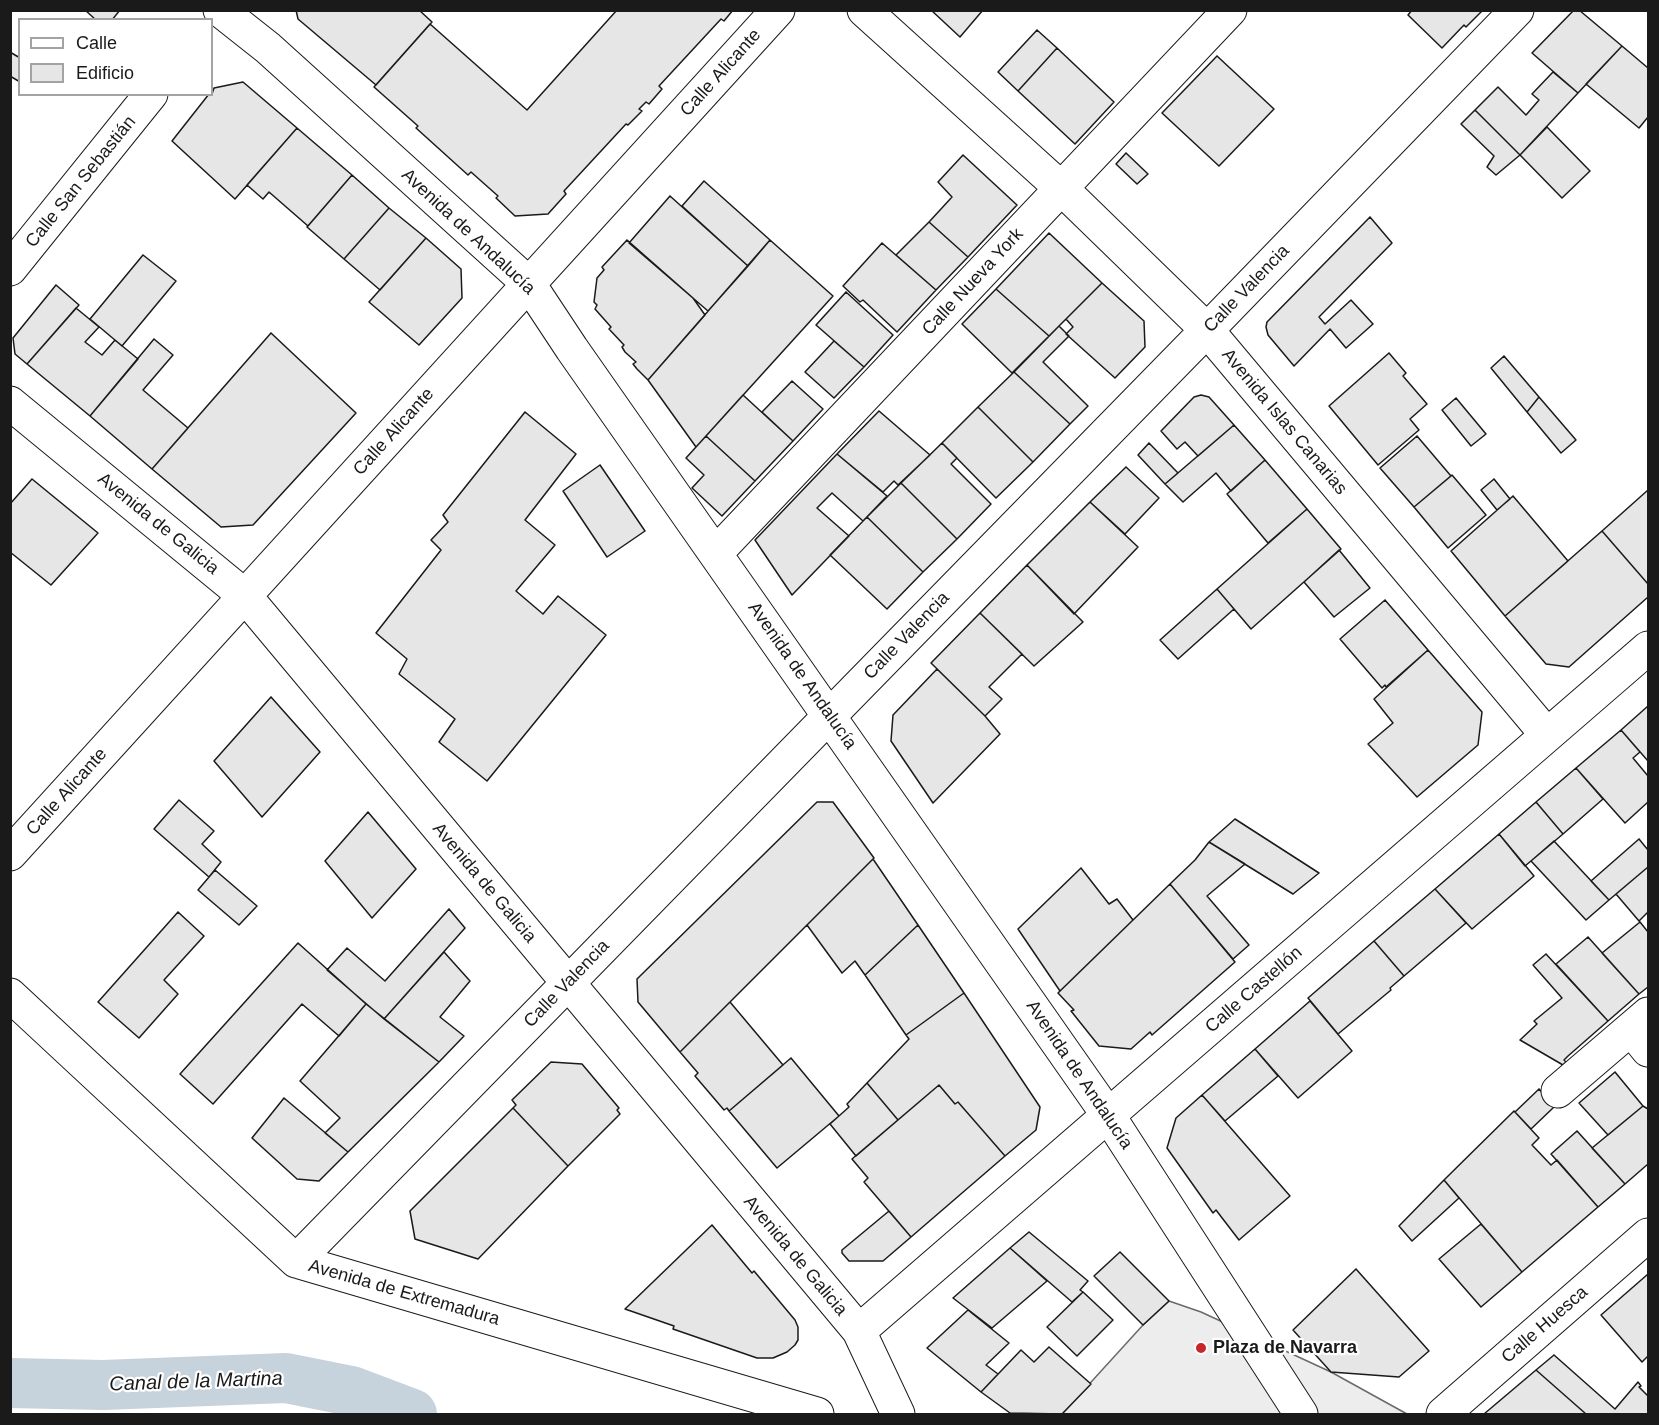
<!DOCTYPE html>
<meta charset="utf-8">
<style>
body{margin:0}
#map{position:relative;width:1659px;height:1425px;overflow:hidden;background:#fff;font-family:Arial,sans-serif}
canvas{display:block}
.frame{position:absolute;inset:0;border:12px solid #1a1a1a;pointer-events:none}
.legend{position:absolute;left:18px;top:18px;width:195px;height:78px;box-sizing:border-box;background:#fff;border:2px solid #a3a3a3;margin:0;padding:8px 10px;list-style:none;font-size:18px;color:#1a1a1a}
.legend li{display:flex;align-items:center;gap:12px;height:30px}
.legend b{width:30px;border:2px solid #a3a3a3}
</style>
<div id="map">
<canvas width="1659" height="1425"></canvas>
<div class="frame"></div>
<ul class="legend">
<li><b style="height:8px;background:#fff"></b>Calle</li>
<li><b style="height:16px;background:#e6e6e6"></b>Edificio</li>
</ul>
</div>
<script>
const ctx = document.querySelector('canvas').getContext('2d');
ctx.lineJoin = 'round';
function paint(path, color) {
  ctx.fillStyle = color;
  ctx.fill(path, 'evenodd');
}
function poly(rows) {
  const path = new Path2D();
  for (const r of rows) {
    path.moveTo(r[0], r[1]);
    for (let i = 2; i < r.length; i += 2) path.lineTo(r[i], r[i + 1]);
  }
  return path;
}
function stroke(path, color, width, dash) {
  ctx.strokeStyle = color;
  ctx.lineWidth = width;
  ctx.lineCap = dash ? 'butt' : 'round';
  ctx.setLineDash(dash || []);
  ctx.stroke(path);
}
function write(font, color, halo, rows, align = 'center') {
  ctx.font = font + ' Arial,sans-serif';
  ctx.lineWidth = 4.5;
  ctx.setLineDash([]);
  ctx.textBaseline = 'middle';
  ctx.strokeStyle = halo;
  ctx.fillStyle = color;
  for (const [text, x, y, turn = 0] of rows) {
    ctx.save();
    ctx.translate(x, y);
    ctx.rotate((+turn || 0) * Math.PI / 180);
    ctx.textAlign = isNaN(turn) ? turn : align;
    if (halo) ctx.strokeText(text, 0, 0);
    ctx.fillText(text, 0, 0);
    ctx.restore();
  }
}
const parking = poly([
 [1169,1301,1201,1312,1331,1372,1407,1414,1062,1414,1143,1325,1169,1301]
]);
const canal = poly([
 [10,1383,103,1385,286,1378,351,1391,412,1414]
]);
const building = poly([
 [85,10,120,10,112,20,96,20,85,10],
 [296,10,419,10,432,22,376,85,298,19,296,10],
 [617,10,733,10,724,21,721,19,659,86,662,89,649,104,646,102,639,109,642,111,628,125,626,124,564,191,566,194,548,214,515,216,496,198,498,196,471,172,468,175,416,128,418,126,374,87,430,24,527,110,617,10],
 [931,10,983,10,960,37,931,10],
 [1412,10,1483,10,1466,27,1464,25,1442,48,1408,15,1412,10],
 [1574,10,1579,10,1622,46,1578,93,1532,53,1574,10],
 [1037,30,1057,48,1018,91,998,72,1037,30],
 [1622,46,1648,68,1648,117,1639,128,1586,84,1622,46],
 [1057,48,1114,102,1075,144,1018,91,1057,48],
 [10,52,20,58,20,82,10,76,10,52],
 [1217,56,1274,109,1219,166,1162,113,1217,56],
 [1553,72,1578,93,1520,155,1475,110,1498,87,1526,115,1539,100,1532,94,1553,72],
 [243,82,297,128,235,199,172,141,209,94,212,94,214,88,243,82],
 [1475,110,1520,155,1496,175,1487,167,1494,156,1461,124,1475,110],
 [1547,127,1590,171,1562,198,1520,155,1547,127],
 [297,128,352,175,308,226,269,192,263,199,247,185,297,128],
 [1126,153,1148,174,1137,184,1116,164,1126,153],
 [963,155,1017,205,968,257,929,222,952,197,938,182,963,155],
 [352,175,389,208,344,259,307,227,352,175],
 [704,181,770,240,748,266,682,206,704,181],
 [670,196,748,266,708,311,629,243,670,196],
 [389,208,426,238,380,290,344,259,389,208],
 [1370,217,1392,243,1319,317,1325,324,1351,300,1373,324,1346,348,1330,329,1294,366,1268,335,1266,327,1267,322,1370,217],
 [929,222,968,257,936,290,896,255,929,222],
 [1049,233,1102,283,1049,336,996,289,1049,233],
 [426,238,461,269,462,298,419,345,369,302,426,238],
 [627,240,693,298,705,315,648,380,637,369,633,364,636,362,625,352,622,347,624,345,609,329,611,327,595,309,597,305,594,302,597,278,604,270,602,267,627,240],
 [770,240,833,296,696,447,648,380,770,240],
 [882,243,936,290,897,332,863,300,860,302,843,286,882,243],
 [143,255,176,281,122,346,90,319,143,255],
 [1102,283,1144,321,1145,347,1115,378,1066,334,1073,327,1066,319,1102,283],
 [56,285,79,305,27,364,15,354,13,338,56,285],
 [996,289,1049,336,1012,373,962,324,996,289],
 [846,292,893,335,864,367,816,325,846,292],
 [76,308,99,327,85,342,102,355,115,340,138,359,90,416,27,364,76,308],
 [1059,326,1069,336,1043,362,1088,406,1070,424,1014,372,1059,326],
 [271,333,356,413,253,525,221,527,152,469,271,333],
 [154,339,173,355,143,390,188,428,152,469,90,416,154,339],
 [834,341,864,367,834,398,805,372,834,341],
 [1389,353,1406,373,1403,376,1427,404,1410,419,1419,430,1378,465,1329,406,1389,353],
 [1504,356,1539,397,1527,412,1491,368,1504,356],
 [1014,372,1070,424,1033,462,978,407,1014,372],
 [792,381,823,409,793,441,762,412,792,381],
 [743,395,793,441,755,481,706,436,743,395],
 [1201,395,1209,397,1234,425,1198,456,1185,442,1177,449,1161,431,1194,397,1201,395],
 [1539,397,1576,440,1561,453,1527,412,1539,397],
 [1456,398,1486,434,1471,446,1442,410,1456,398],
 [978,407,1033,462,996,498,942,443,978,407],
 [879,411,930,455,898,485,894,481,883,492,837,454,879,411],
 [525,412,576,454,525,520,555,545,516,591,543,614,558,596,606,635,487,781,439,742,455,719,399,674,407,659,376,633,441,550,431,540,448,522,443,515,525,412],
 [1234,425,1265,460,1231,491,1216,473,1183,502,1165,484,1234,425],
 [706,436,755,481,722,516,692,488,704,475,686,458,706,436],
 [1417,436,1451,476,1414,507,1380,468,1417,436],
 [942,443,957,458,951,464,991,504,957,539,901,483,942,443],
 [1149,443,1178,473,1165,484,1138,455,1149,443],
 [837,454,887,496,863,521,832,493,817,508,849,536,792,595,755,540,837,454],
 [1265,460,1307,509,1268,543,1227,494,1265,460],
 [600,465,645,531,607,557,563,491,600,465],
 [1126,467,1159,498,1125,534,1090,502,1126,467],
 [1452,475,1486,515,1448,548,1414,507,1452,475],
 [32,479,98,533,51,585,10,552,10,504,32,479],
 [1494,479,1510,499,1497,510,1481,490,1494,479],
 [901,483,957,539,923,572,867,517,901,483],
 [1648,490,1648,584,1602,531,1648,490],
 [1513,496,1568,561,1505,616,1451,551,1513,496],
 [1090,502,1138,547,1074,614,1027,565,1090,502],
 [1307,509,1341,549,1251,629,1217,589,1307,509],
 [867,517,923,572,887,609,830,555,867,517],
 [1602,531,1648,584,1648,597,1569,667,1546,664,1505,616,1602,531],
 [1339,550,1370,588,1334,617,1304,582,1339,550],
 [1027,565,1083,622,1034,666,980,613,1027,565],
 [1217,589,1234,609,1178,659,1160,640,1217,589],
 [1385,600,1428,650,1386,687,1385,685,1382,688,1340,639,1385,600],
 [980,613,1022,654,989,687,1002,699,985,716,931,663,980,613],
 [1428,650,1482,712,1478,745,1417,797,1368,744,1393,723,1374,699,1428,650],
 [937,669,985,716,1000,734,933,803,891,741,893,715,937,669],
 [271,697,320,752,262,817,214,761,271,697],
 [1648,706,1648,761,1621,730,1648,706],
 [1621,730,1640,752,1633,758,1648,776,1648,802,1625,823,1576,768,1621,730],
 [1576,768,1603,799,1563,834,1536,802,1576,768],
 [179,800,214,831,202,844,221,862,209,877,154,829,179,800],
 [817,802,833,802,874,858,680,1052,638,1002,637,979,817,802],
 [1536,802,1563,834,1525,866,1499,834,1536,802],
 [368,812,416,869,372,918,325,861,368,812],
 [1235,819,1319,873,1293,894,1209,842,1235,819],
 [1499,834,1534,876,1472,929,1435,889,1499,834],
 [1639,839,1648,850,1648,867,1609,900,1591,881,1639,839],
 [1554,841,1609,900,1586,920,1531,861,1554,841],
 [1209,842,1245,864,1207,896,1249,945,1233,959,1170,884,1195,860,1209,842],
 [873,859,918,925,865,975,855,961,842,973,807,925,873,859],
 [1648,867,1648,912,1639,921,1616,894,1648,867],
 [1081,868,1109,904,1117,899,1133,920,1060,991,1018,929,1081,868],
 [215,870,257,906,239,925,198,890,215,870],
 [1170,884,1235,962,1152,1035,1150,1032,1131,1049,1099,1046,1071,1011,1074,1010,1058,993,1170,884],
 [1435,889,1466,923,1404,976,1374,941,1435,889],
 [449,909,465,928,384,1019,327,970,347,948,385,981,449,909],
 [178,912,204,936,164,980,178,994,139,1038,98,1002,178,912],
 [1640,922,1648,932,1648,987,1639,994,1602,953,1640,922],
 [918,925,964,993,906,1035,865,975,918,925],
 [1588,937,1639,994,1608,1021,1556,964,1588,937],
 [1374,941,1404,976,1390,988,1391,990,1338,1034,1308,998,1374,941],
 [298,943,366,1004,339,1036,302,1004,213,1104,180,1074,298,943],
 [444,952,470,981,440,1017,464,1036,439,1062,384,1019,444,952],
 [1546,954,1608,1021,1568,1056,1564,1060,1566,1062,1563,1065,1520,1040,1537,1024,1534,1021,1562,998,1533,965,1546,954],
 [964,993,1040,1107,1036,1130,1005,1156,958,1102,955,1104,939,1085,898,1120,867,1083,909,1039,906,1035,964,993],
 [1310,1001,1352,1051,1298,1098,1255,1049,1310,1001],
 [730,1002,783,1065,729,1111,727,1108,724,1110,695,1076,698,1073,680,1052,730,1002],
 [366,1004,439,1062,348,1152,325,1133,340,1118,300,1081,366,1004],
 [1255,1049,1278,1076,1225,1121,1202,1095,1255,1049],
 [791,1058,839,1116,777,1168,729,1111,791,1058],
 [551,1062,582,1064,619,1108,617,1110,620,1114,568,1166,513,1108,516,1105,512,1100,551,1062],
 [1615,1072,1643,1106,1608,1135,1579,1103,1615,1072],
 [867,1083,898,1120,856,1156,830,1124,849,1107,847,1104,867,1083],
 [939,1085,955,1104,958,1102,1005,1156,911,1237,864,1182,868,1178,852,1159,939,1085],
 [1539,1089,1554,1107,1531,1129,1515,1112,1539,1089],
 [1202,1095,1290,1196,1239,1240,1216,1210,1213,1213,1167,1148,1176,1118,1202,1095],
 [284,1098,348,1152,319,1181,297,1179,252,1138,284,1098],
 [1643,1106,1648,1109,1648,1164,1625,1184,1592,1148,1643,1106],
 [513,1108,568,1166,478,1259,415,1239,410,1211,513,1108],
 [1514,1111,1539,1138,1532,1145,1551,1165,1557,1160,1598,1207,1522,1272,1444,1180,1514,1111],
 [1577,1131,1625,1184,1598,1207,1551,1154,1577,1131],
 [1444,1180,1459,1198,1412,1241,1399,1226,1444,1180],
 [889,1211,911,1237,883,1261,849,1261,842,1253,842,1250,889,1211],
 [1481,1224,1522,1272,1481,1307,1439,1259,1481,1224],
 [712,1225,752,1273,754,1271,795,1320,798,1327,798,1340,795,1345,787,1352,773,1358,757,1358,673,1329,674,1326,625,1309,712,1225],
 [1029,1232,1088,1281,1080,1290,1083,1292,1072,1302,1010,1248,1029,1232],
 [1010,1248,1047,1281,992,1328,953,1298,1010,1248],
 [1120,1252,1169,1301,1143,1325,1094,1276,1120,1252],
 [1356,1269,1429,1351,1399,1377,1331,1372,1293,1330,1356,1269],
 [1648,1274,1648,1356,1642,1362,1601,1315,1648,1274],
 [1083,1292,1113,1320,1077,1356,1047,1327,1083,1292],
 [968,1310,1009,1343,986,1365,998,1374,981,1392,927,1348,968,1310],
 [1049,1347,1091,1384,1062,1414,1010,1413,981,1392,1021,1350,1034,1362,1049,1347],
 [1554,1355,1615,1409,1638,1382,1641,1386,1639,1387,1648,1396,1648,1414,1586,1414,1536,1370,1554,1355],
 [1536,1370,1586,1414,1484,1414,1536,1370]
]);
const minor = poly([
 [220,10,268,48,529,284,572,349,1108,1115,1301,1414],
 [864,10,1062,189,1207,330,1547,735],
 [10,269,151,94],
 [10,403,245,596,859,1331,898,1414],
 [716,553,1230,10],
 [10,854,778,10],
 [10,995,296,1261,817,1414],
 [1631,1029,1648,1050],
 [1558,1091,1648,1014],
 [296,1261,1207,330,1517,10],
 [859,1331,1648,648],
 [1443,1414,1648,1235]
]);
const markers = [
 [1201,1348,6,"#c62828"]
];
const streetNames = [
 ["Calle Alicante",721,73,-48],
 ["Calle San Sebastián",81,182,-51],
 ["Avenida de Andalucía",468,232,43],
 ["Calle Nueva York",973,282,-47],
 ["Calle Valencia",1247,289,-46],
 ["Avenida Islas Canarias",1284,422,50],
 ["Calle Alicante",394,432,-48],
 ["Avenida de Galicia",158,524,39],
 ["Calle Valencia",907,636,-46],
 ["Avenida de Andalucía",802,676,55],
 ["Calle Alicante",67,792,-48],
 ["Avenida de Galicia",484,883,50],
 ["Calle Valencia",567,984,-46],
 ["Calle Castellón",1254,990,-41],
 ["Avenida de Andalucía",1079,1075,56],
 ["Avenida de Galicia",795,1256,50],
 ["Avenida de Extremadura",404,1293,16],
 ["Calle Huesca",1545,1325,-41]
];
const poiNames = [
 ["Plaza de Navarra",1213,1348]
];
const waterNames = [
 ["Canal de la Martina",196,1382,-2]
];
paint(parking, '#ededed');
stroke(parking, '#6a6a6a', 1.5);
stroke(canal, '#c6d2dc', 50);
paint(building, '#e6e6e6');
stroke(building, '#1a1a1a', 1.5);
stroke(minor, '#1a1a1a', 35);
stroke(minor, '#fff', 33);
for (const [x, y, r, color] of markers) {
  const dot = new Path2D();
  dot.arc(x, y, r, 0, 2 * Math.PI);
  ctx.fillStyle = color;
  ctx.fill(dot);
  stroke(dot, '#fff', 2);
}
write('18px', '#1a1a1a', '#fff', streetNames);
write('bold 18px', '#1a1a1a', '#fff', poiNames, 'left');
write('italic 20px', '#1a1a1a', '#fff', waterNames);
</script>
